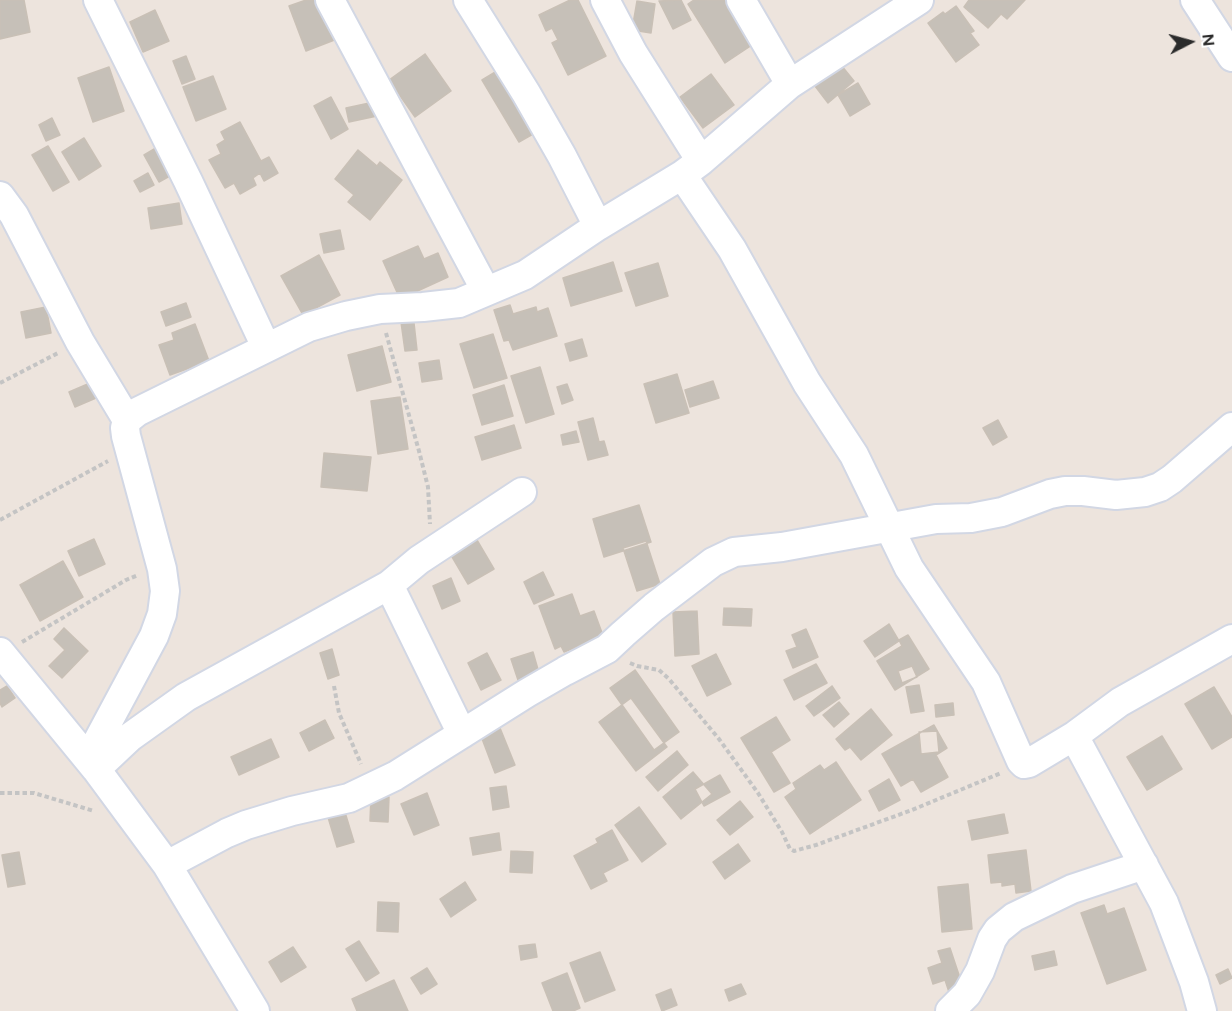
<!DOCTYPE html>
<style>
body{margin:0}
#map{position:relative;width:1232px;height:1011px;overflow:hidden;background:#ede4dd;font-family:Figtree,sans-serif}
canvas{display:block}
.north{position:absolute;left:1160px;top:12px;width:60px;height:60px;-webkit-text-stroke:4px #fff;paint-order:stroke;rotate:84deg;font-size:16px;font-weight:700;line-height:24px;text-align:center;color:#2b2b2b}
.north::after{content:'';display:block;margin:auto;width:21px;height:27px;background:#2b2b2b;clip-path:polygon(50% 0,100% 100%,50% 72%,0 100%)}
</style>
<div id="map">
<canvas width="1232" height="1011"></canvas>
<div class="north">N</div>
</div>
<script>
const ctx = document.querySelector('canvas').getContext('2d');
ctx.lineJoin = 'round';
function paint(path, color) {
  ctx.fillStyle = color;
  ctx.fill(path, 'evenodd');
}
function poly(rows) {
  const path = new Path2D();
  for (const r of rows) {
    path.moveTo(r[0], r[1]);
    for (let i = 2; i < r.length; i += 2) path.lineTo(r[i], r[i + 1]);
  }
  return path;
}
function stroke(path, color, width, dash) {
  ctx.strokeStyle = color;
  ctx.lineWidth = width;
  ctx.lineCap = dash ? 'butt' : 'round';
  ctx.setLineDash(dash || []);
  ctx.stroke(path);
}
const building = poly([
 [0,0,24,0,30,32,0,39,0,0],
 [306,0,322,0,337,39,306,51,289,6,306,0],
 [570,0,578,0,606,56,568,75,552,43,558,40,552,28,546,31,539,15,570,0],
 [681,0,691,20,673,29,659,1,681,0],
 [694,0,732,0,758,41,725,63,688,4,694,0],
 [969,0,1025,0,1007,19,1001,14,988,28,964,7,969,0],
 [637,1,655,4,651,33,632,30,637,1],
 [956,6,974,31,970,33,979,45,956,62,928,23,943,12,945,14,956,6],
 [155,10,169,41,143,52,130,22,155,10],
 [425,54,451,91,415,117,389,80,425,54],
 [186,56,195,79,182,84,173,61,186,56],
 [841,65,854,81,828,103,815,86,841,65],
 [109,67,124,111,93,122,78,78,109,67],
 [502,68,540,130,519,142,482,80,502,68],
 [711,74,734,105,703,128,680,97,711,74],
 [213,76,226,109,196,121,183,87,213,76],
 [858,83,870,104,850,116,838,95,858,83],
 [331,97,348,129,331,139,314,106,331,97],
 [374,102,377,116,349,122,346,108,374,102],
 [52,118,60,135,46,141,39,125,52,118],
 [240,122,261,161,269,157,278,173,264,181,260,173,253,178,256,185,240,194,234,183,225,188,209,160,221,154,217,145,225,140,221,132,240,122],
 [84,138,101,166,79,180,62,152,84,138],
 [161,145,177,172,159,182,144,155,161,145],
 [48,146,69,182,53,191,32,155,48,146],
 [358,150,377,166,380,162,402,180,370,220,348,202,354,195,335,179,358,150],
 [148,173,154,185,140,192,134,181,148,173],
 [179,203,182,224,151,229,148,208,179,203],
 [340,230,344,249,324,253,320,234,340,230],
 [418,246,424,259,438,253,448,277,400,299,383,261,418,246],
 [319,255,340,295,303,315,281,276,319,255],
 [613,262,622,291,571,306,563,278,613,262],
 [658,263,668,296,636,306,625,273,658,263],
 [186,303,191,317,166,326,161,312,186,303],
 [510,305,513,314,536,307,537,312,548,308,557,336,513,350,509,340,504,341,494,310,510,305],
 [46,307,51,333,26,338,21,312,46,307],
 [413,314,417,350,405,351,400,315,413,314],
 [195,324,209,361,170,375,159,345,174,340,172,333,195,324],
 [493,334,507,378,474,388,460,344,493,334],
 [582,339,587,356,570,361,565,344,582,339],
 [382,346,391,382,357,391,348,355,382,346],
 [439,360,442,379,422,382,419,363,439,360],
 [540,367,554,414,526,423,511,376,540,367],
 [677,374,689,413,656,423,644,384,677,374],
 [97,380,103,395,75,407,69,392,97,380],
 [713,381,719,398,690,407,685,390,713,381],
 [567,384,573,400,562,404,557,387,567,384],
 [504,385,513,416,482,425,473,395,504,385],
 [400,397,408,449,378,454,371,401,400,397],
 [593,418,599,442,604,441,608,455,588,460,578,422,593,418],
 [998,420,1007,437,993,445,983,428,998,420],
 [514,425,521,448,482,460,475,437,514,425],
 [576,431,579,442,563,445,561,435,576,431],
 [324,453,371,457,367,491,321,487,324,453],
 [639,505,651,542,604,557,593,519,639,505],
 [474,535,494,569,468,584,448,550,474,535],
 [94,539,105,564,79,576,68,551,94,539],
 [646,541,660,584,637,591,623,548,646,541],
 [63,561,83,597,40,621,20,585,63,561],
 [543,572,554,595,534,604,524,582,543,572],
 [451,578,460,601,442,609,433,586,451,578],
 [572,594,580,616,594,611,605,641,585,649,584,644,564,652,561,646,555,649,539,606,572,594],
 [724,608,752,609,751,626,723,625,724,608],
 [697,611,699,654,675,656,673,612,697,611],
 [889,624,899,641,875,657,864,641,889,624],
 [64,628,88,651,62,678,49,666,65,650,54,639,64,628],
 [806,629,818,657,793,668,786,651,797,647,792,635,806,629],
 [908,635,929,669,895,690,877,661,902,646,899,640,908,635],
 [332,649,339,675,328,679,320,653,332,649],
 [533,652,541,680,520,686,511,659,533,652],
 [487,653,501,680,481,690,468,663,487,653],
 [716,654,731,684,707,696,692,666,716,654],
 [816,664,827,683,794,700,784,680,816,664],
 [912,666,917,677,902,683,898,671,912,666],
 [635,670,679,732,654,750,610,688,635,670],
 [919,685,924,711,911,713,906,687,919,685],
 [7,686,15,698,2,707,0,703,0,690,7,686],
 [832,686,840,698,814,716,806,706,832,686],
 [1214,687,1232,717,1232,737,1212,749,1185,704,1214,687],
 [631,698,667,747,636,771,599,722,631,698],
 [839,702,849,714,834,727,823,715,839,702],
 [953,703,954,715,936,717,935,705,953,703],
 [871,709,892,735,861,760,850,747,845,750,836,739,871,709],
 [776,717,790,740,771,752,790,783,774,792,741,738,776,717],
 [325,720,334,738,309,751,300,733,325,720],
 [934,725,947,748,936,755,948,777,921,792,913,779,901,786,882,754,934,725],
 [500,728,515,765,495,773,481,736,500,728],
 [937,731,939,752,921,754,919,732,937,731],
 [1162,736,1182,769,1147,790,1127,757,1162,736],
 [271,739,279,757,239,775,231,757,271,739],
 [677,751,688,765,658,791,646,777,677,751],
 [836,762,861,800,810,834,785,797,796,789,793,783,820,765,824,770,836,762],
 [693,772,712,794,681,819,663,797,693,772],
 [720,775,730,792,704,806,695,789,720,775],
 [889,779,900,800,879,811,869,791,889,779],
 [506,786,509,807,493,810,490,788,506,786],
 [427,793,439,825,414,835,401,804,427,793],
 [371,796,389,797,388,822,370,821,371,796],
 [740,801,753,817,730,835,717,820,740,801],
 [639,807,666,844,642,862,615,825,639,807],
 [344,809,354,842,337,847,327,814,344,809],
 [1004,814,1008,833,972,840,968,821,1004,814],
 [612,830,628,860,603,873,607,881,591,889,574,856,598,843,596,839,612,830],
 [499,833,501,850,473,855,470,838,499,833],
 [738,844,750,861,725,879,713,862,738,844],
 [1026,850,1031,891,1016,893,1015,884,1002,886,1002,882,991,883,988,855,1026,850],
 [511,851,533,852,532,873,510,872,511,851],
 [19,852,25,884,8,887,2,855,19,852],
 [465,882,476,900,451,917,440,899,465,882],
 [968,884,972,929,942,932,938,887,968,884],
 [378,902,399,903,398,932,377,931,378,902],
 [1104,905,1107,914,1124,908,1146,970,1107,984,1081,913,1104,905],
 [359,941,379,973,366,981,346,949,359,941],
 [535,944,537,957,521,960,519,946,535,944],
 [293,947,306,967,281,982,269,962,293,947],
 [950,948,964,990,950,995,945,980,933,984,928,968,942,963,938,951,950,948],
 [1054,951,1057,965,1035,970,1032,956,1054,951],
 [600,952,615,990,585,1002,570,963,600,952],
 [427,968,437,984,421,994,411,978,427,968],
 [1228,969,1232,978,1220,984,1216,975,1228,969],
 [567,973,580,1008,573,1011,553,1011,542,983,567,973],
 [394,980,408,1011,357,1011,352,999,394,980],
 [741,984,746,994,729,1001,725,990,741,984],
 [671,989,677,1005,662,1011,656,995,671,989]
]);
const path = poly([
 [386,333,419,451,428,487,430,524],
 [0,383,58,353],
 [0,520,108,461],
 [22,642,126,580,138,575],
 [630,663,637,666,659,670,669,679,719,739,758,793,782,832,790,849,794,851,816,845,912,810,1001,773],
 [334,686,339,713,361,764],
 [0,793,34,793,94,811]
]);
const street = poly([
 [98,0,188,181,266,347],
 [330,0,486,291],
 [468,0,526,93,562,156,598,226],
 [605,0,633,53,701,161],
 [741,0,790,84],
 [1195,0,1232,57],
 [682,175,732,249,807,383,854,455,909,568,986,682,1021,761,1024,764,1029,763,1074,736,1120,702,1232,639],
 [0,196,14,215,80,342,127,420],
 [389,585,462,734],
 [0,652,96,769,167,865,255,1011],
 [1074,736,1164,903,1194,982,1202,1011],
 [88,759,154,636,162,614,165,591,162,569,126,436,125,428,127,420,137,412,309,327,346,316,380,309,423,307,459,303,525,275,598,226,682,175,701,161,790,84,919,0],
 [96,769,130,737,186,697,389,585,419,560,522,492],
 [167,865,227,833,246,825,292,811,349,798,395,776,527,693,565,671,607,649,623,634,654,607,713,562,734,552,782,547,936,519,971,518,1002,512,1050,494,1065,491,1083,491,1116,495,1145,492,1160,487,1172,479,1232,427],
 [950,1011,967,994,980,971,992,939,998,930,1014,917,1072,889,1144,865]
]);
paint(building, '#c6c0b8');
stroke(building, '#c9c0b6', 1.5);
stroke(street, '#d2d7e4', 32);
stroke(path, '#c4c4c4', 4, [4.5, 3]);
stroke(street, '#fff', 28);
</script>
